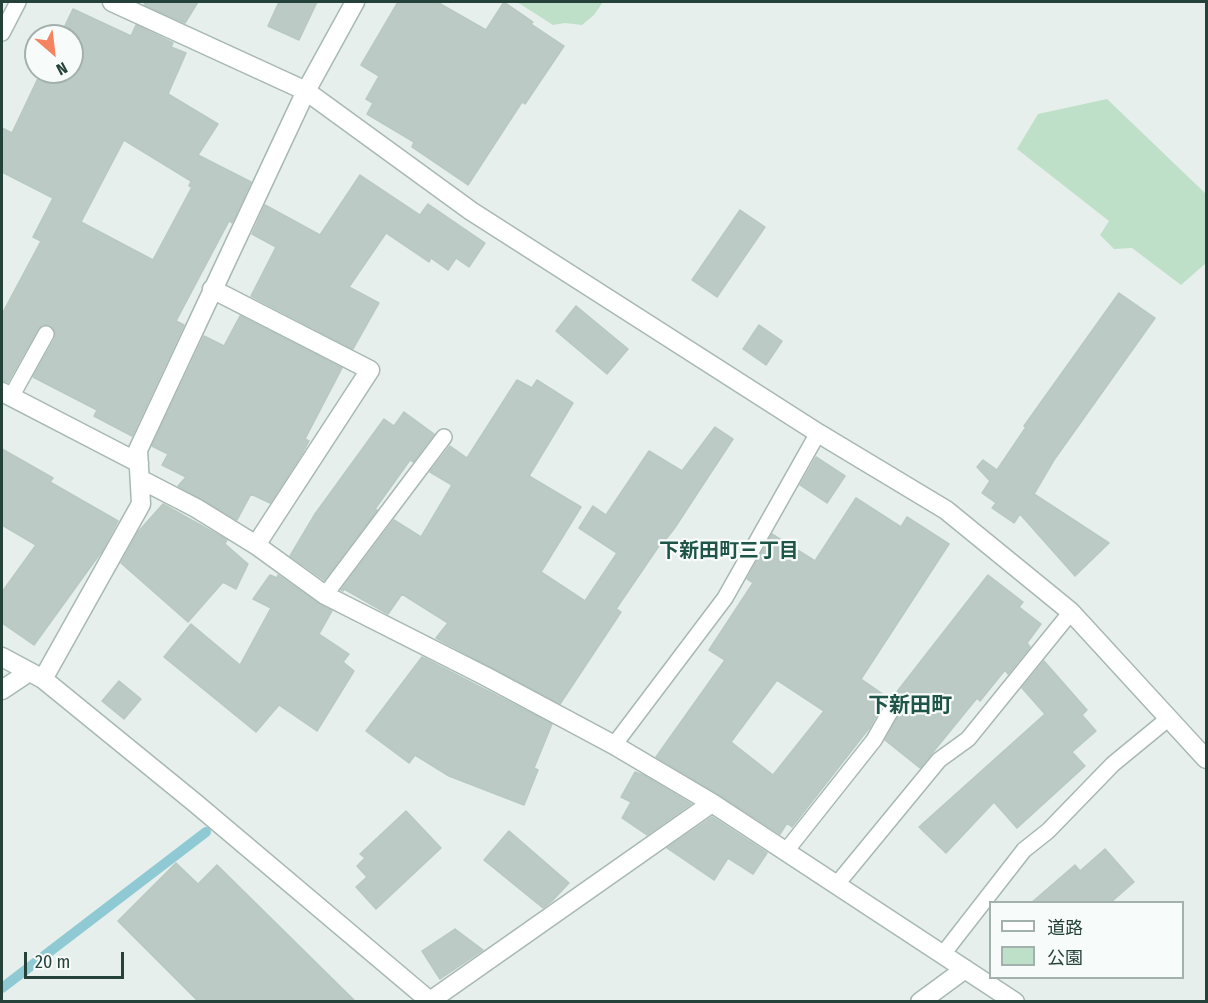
<!DOCTYPE html>
<meta charset="utf-8">
<style>
body{margin:0}
#map{position:relative;width:1208px;height:1003px;overflow:hidden;background:#e6efeb;font-family:"Fira Sans Condensed","Noto Sans JP",sans-serif}
canvas{display:block}
.frame{position:absolute;inset:0;border:3px solid #24423a;pointer-events:none}
.legend{position:absolute;left:989px;top:901px;width:195px;height:78px;box-sizing:border-box;background:#f7fbf9;border:2px solid #a3b1ad;margin:0;padding:8px 10px;list-style:none;font-size:18px;color:#24423a}
.legend li{display:flex;align-items:center;gap:12px;height:30px}
.legend b{width:30px;border:2px solid #a3b1ad}
.north{position:absolute;left:24px;top:24px;width:60px;height:60px;box-sizing:border-box;background:#f7fbf9;border:2px solid #a3b1ad;border-radius:50%;rotate:152deg;font-size:16px;font-weight:700;line-height:24px;text-align:center;color:#24423a}
.north::after{content:'';display:block;margin:auto;width:21px;height:27px;background:#f4845f;clip-path:polygon(50% 0,100% 100%,50% 72%,0 100%)}
.scale{position:absolute;left:24px;top:952px;width:100px;height:27px;box-sizing:border-box;border:3px solid #24423a;border-top:0;padding-left:8px;font-size:18px;line-height:21px;white-space:nowrap;color:#24423a;-webkit-text-stroke:4px #f7fbf9;paint-order:stroke}
</style>
<div id="map">
<canvas width="1208" height="1003"></canvas>
<div class="frame"></div>
<ul class="legend">
<li><b style="height:8px;background:#fff"></b>道路</li>
<li><b style="height:16px;background:#bfe0c8"></b>公園</li>
</ul>
<div class="north">N</div>
<div class="scale">20 m</div>
</div>
<script>
const ctx = document.querySelector('canvas').getContext('2d');
ctx.lineJoin = 'round';
function paint(path, color) {
  ctx.fillStyle = color;
  ctx.fill(path, 'evenodd');
}
function poly(rows) {
  const path = new Path2D();
  for (const r of rows) {
    path.moveTo(r[0], r[1]);
    for (let i = 2; i < r.length; i += 2) path.lineTo(r[i], r[i + 1]);
  }
  return path;
}
function stroke(path, color, width, dash) {
  ctx.strokeStyle = color;
  ctx.lineWidth = width;
  ctx.lineCap = dash ? 'butt' : 'round';
  ctx.setLineDash(dash || []);
  ctx.stroke(path);
}
function write(font, color, halo, rows, align = 'center') {
  ctx.font = font + ' "Fira Sans Condensed","Noto Sans JP",sans-serif';
  ctx.lineWidth = 4.5;
  ctx.setLineDash([]);
  ctx.textBaseline = 'middle';
  ctx.strokeStyle = halo;
  ctx.fillStyle = color;
  for (const [text, x, y, turn = 0] of rows) {
    ctx.save();
    ctx.translate(x, y);
    ctx.rotate((+turn || 0) * Math.PI / 180);
    ctx.textAlign = isNaN(turn) ? turn : align;
    if (halo) ctx.strokeText(text, 0, 0);
    ctx.fillText(text, 0, 0);
    ctx.restore();
  }
}
const green = poly([
 [517,2,603,2,594,15,582,25,565,23,553,25],
 [1107,99,1206,194,1206,263,1181,285,1132,248,1114,249,1100,235,1109,221,1017,149,1038,114]
]);
const stream = poly([
 [2,988,206,832]
]);
const building = poly([
 [146,2,198,2,185,23,144,5,146,2],
 [279,2,317,2,299,40,268,26,279,2],
 [398,2,437,2,486,30,504,2,533,22,531,24,564,46,525,104,522,102,468,185,412,147,414,142,367,114,373,103,366,99,379,76,361,65,398,2],
 [73,9,131,36,136,25,173,43,171,47,186,53,168,94,218,124,198,155,251,182,232,223,229,221,176,321,184,325,132,436,94,416,97,410,33,377,55,338,55,330,50,325,42,325,38,329,8,382,2,381,2,314,41,241,33,237,53,198,2,172,2,128,12,133,41,72,72,72,72,36,60,36,73,9],
 [124,140,191,181,189,186,192,187,153,260,81,222,124,140],
 [360,175,420,215,428,204,485,243,469,267,456,258,448,270,431,258,429,262,386,233,349,287,379,303,353,349,251,296,276,247,252,234,265,205,320,235,360,175],
 [740,210,765,227,717,297,692,280,740,210],
 [1119,293,1155,318,1054,460,1034,494,1109,543,1075,576,1020,514,1014,523,992,508,996,503,982,493,990,481,977,467,983,460,997,470,1026,427,1024,426,1119,293],
 [576,306,628,349,607,374,556,331,576,306],
 [240,316,342,368,305,439,309,441,303,452,270,503,251,494,237,520,178,486,186,477,162,465,168,454,152,446,204,336,224,346,240,316],
 [759,325,782,341,766,365,743,349,759,325],
 [517,380,532,388,537,380,573,403,529,476,581,507,541,572,585,601,617,553,579,528,593,506,606,515,649,451,682,471,715,427,733,439,674,529,662,544,661,543,616,609,621,612,560,704,436,638,448,623,402,594,388,614,344,589,343,591,341,590,394,520,421,537,452,485,430,472,450,446,467,458,517,380],
 [404,412,434,434,413,462,410,460,375,509,377,510,324,580,290,556,315,514,384,419,394,426,404,412],
 [2,449,53,478,50,482,118,521,102,551,34,645,2,623,2,592,36,545,2,525,2,449],
 [816,457,845,476,827,503,800,485,816,457],
 [856,498,901,527,907,517,949,544,861,679,887,697,870,727,792,827,787,823,780,834,718,794,656,757,725,660,709,650,753,583,747,579,772,534,815,561,856,498],
 [777,680,824,711,773,775,731,742,777,680],
 [163,504,227,540,225,544,248,564,236,589,223,582,188,622,121,563,138,532,163,504],
 [270,575,277,578,278,575,319,604,332,611,319,634,349,654,343,662,354,671,317,731,279,705,256,732,164,657,191,624,240,665,271,608,253,599,270,575],
 [988,575,1023,602,1019,607,1041,624,1027,643,1030,647,1008,674,1005,670,980,701,977,698,920,768,885,740,905,704,903,698,896,693,988,575],
 [422,657,552,724,534,768,538,770,524,805,449,776,415,755,409,763,366,731,422,657],
 [1044,661,1087,710,1082,715,1096,731,1072,752,1085,766,1017,828,994,802,946,853,919,827,1045,714,1022,688,1044,661],
 [119,681,141,699,124,719,102,701,119,681],
 [635,772,643,775,691,804,647,835,622,818,631,802,621,797,635,772],
 [406,811,441,848,376,909,356,887,367,877,357,866,365,858,360,854,406,811],
 [712,817,767,853,753,874,728,858,714,880,667,848,712,817],
 [509,831,569,883,552,901,543,908,484,860,509,831],
 [1105,849,1134,882,1110,903,1031,903,1075,865,1080,871,1105,849],
 [176,863,198,884,217,865,356,1002,199,1002,118,921,176,863],
 [455,929,483,950,440,979,422,951,455,929]
]);
const service = poly([
 [2,33,18,2],
 [11,397,46,334],
 [325,595,444,437],
 [614,745,725,598,818,433],
 [786,851,874,740,895,703],
 [837,884,939,760,968,739,1071,612],
 [943,954,1024,850,1048,831,1113,764,1169,718]
]);
const minor = poly([
 [112,2,306,91,471,211,818,433,946,510,1071,612,1206,759],
 [212,289,370,370,256,545],
 [2,392,139,463],
 [140,479,196,508,256,545,325,595,485,676,614,745,712,803,1015,1002],
 [2,657,43,679,194,802,431,1002],
 [43,679,141,504,138,450,306,91,355,2],
 [2,690,29,672],
 [430,1001,712,803],
 [920,1002,965,969]
]);
const neighbourhoodNames = [
 ["下新田町三丁目",729,551]
];
const quarterNames = [
 ["下新田町",910,706]
];
paint(green, '#bfe0c8');
stroke(stream, '#8ec9d4', 10);
paint(building, '#bbcac4');
stroke(building, '#b8c9c2', 1.5);
stroke(service, '#a8b8b2', 18);
stroke(minor, '#a8b8b2', 21);
stroke(service, '#fff', 15);
stroke(minor, '#fff', 18);
write('bold 20px', '#1f5548', '#f7fbf9', neighbourhoodNames);
write('bold 21px', '#1f5548', '#f7fbf9', quarterNames);
</script>
